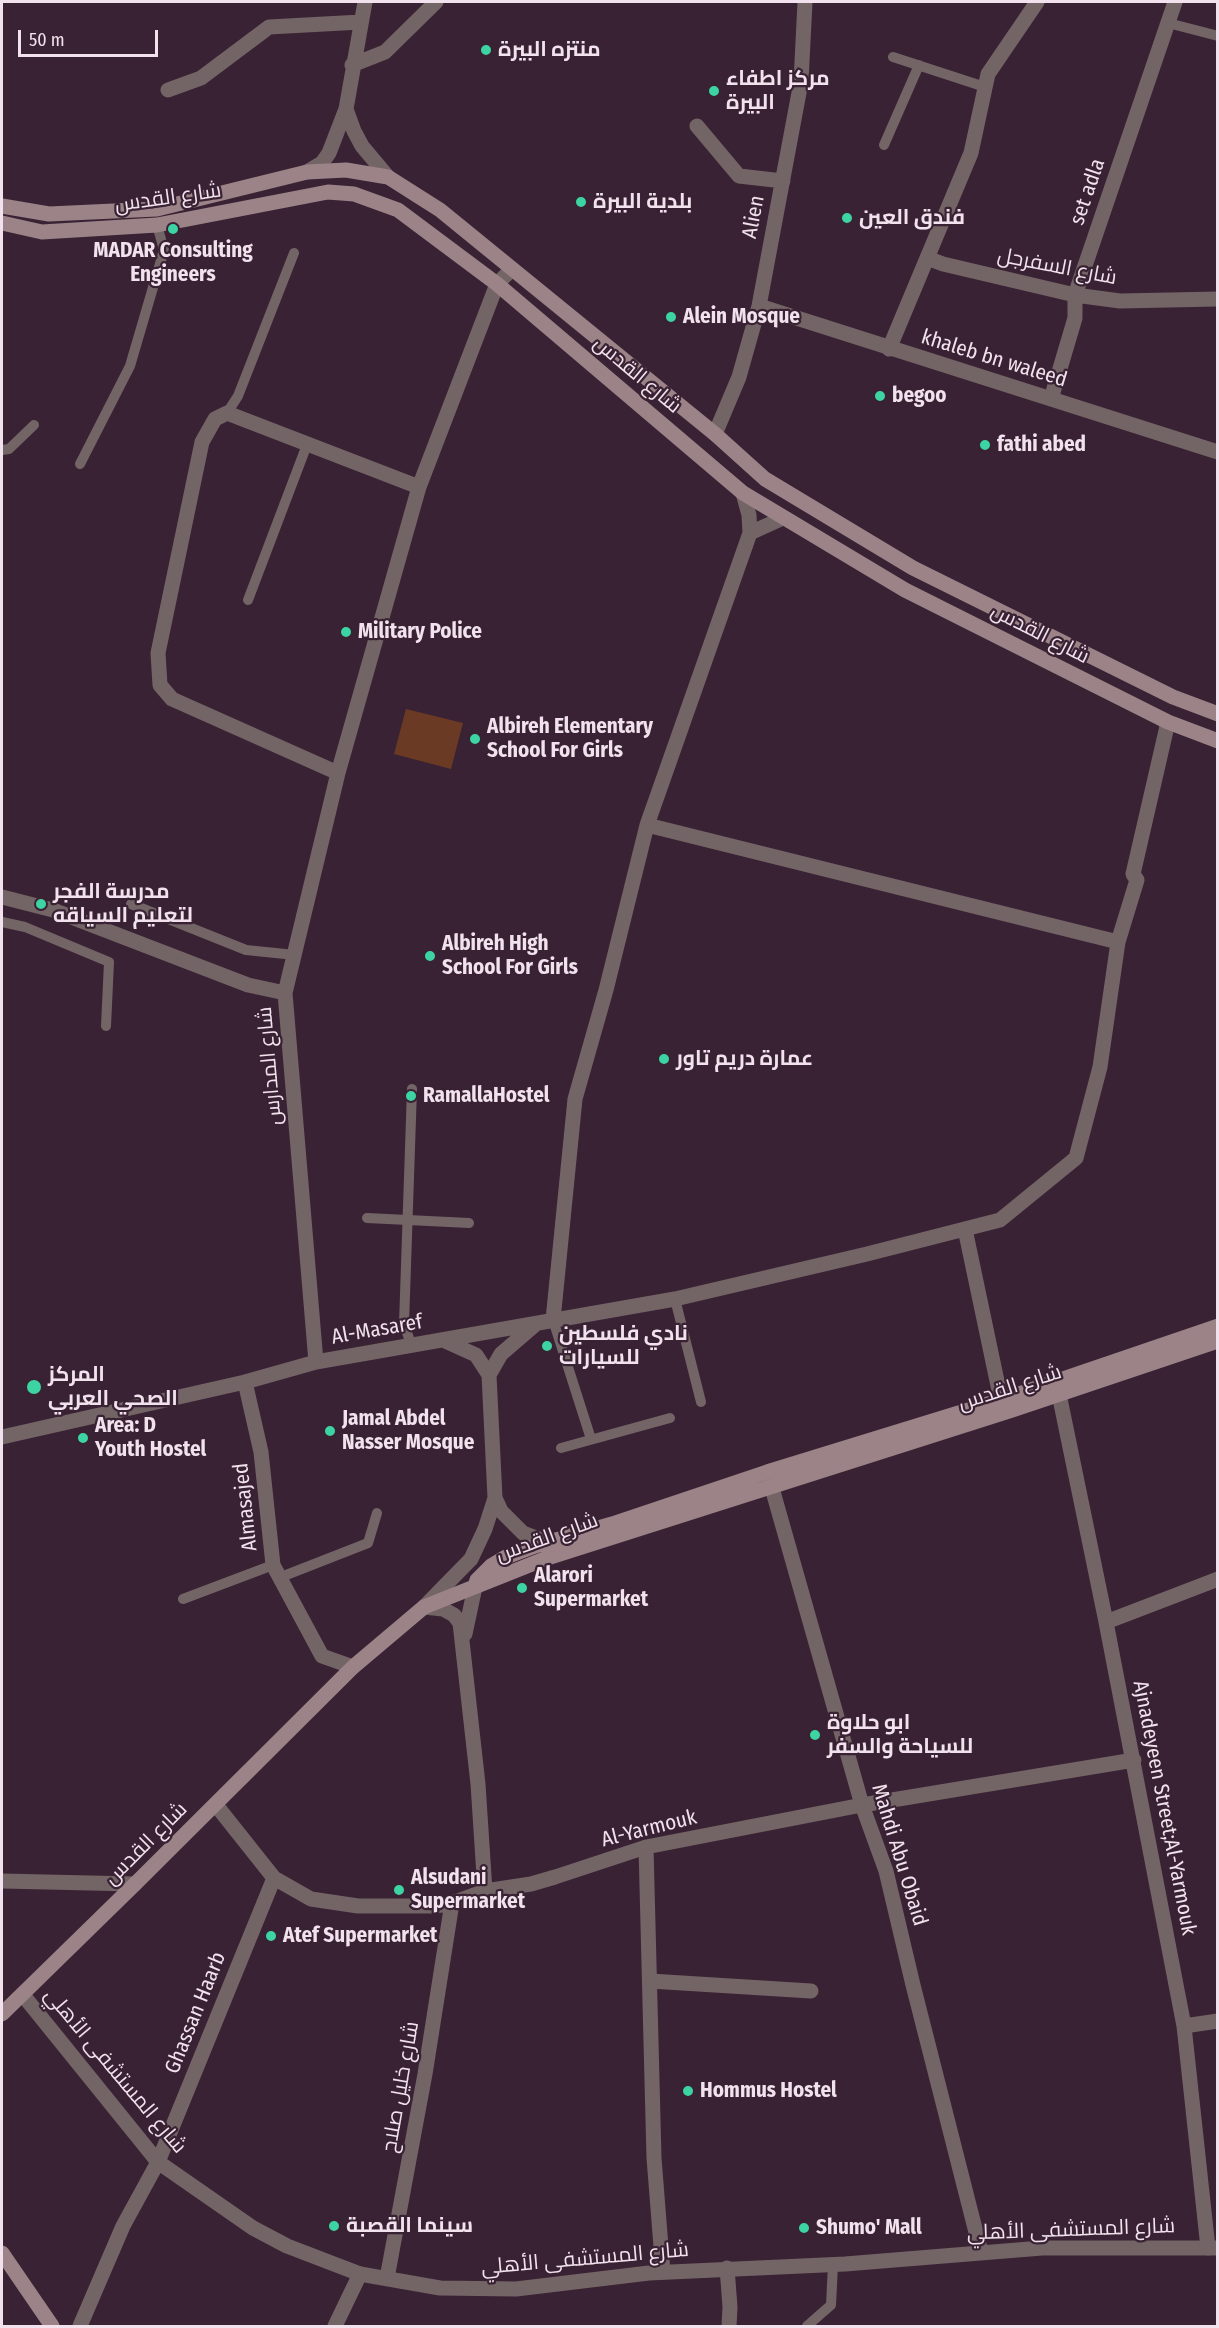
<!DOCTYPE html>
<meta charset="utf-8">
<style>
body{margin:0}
#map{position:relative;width:1219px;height:2328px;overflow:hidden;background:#392233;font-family:"Fira Sans Condensed",sans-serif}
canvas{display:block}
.frame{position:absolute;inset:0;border:3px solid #f1e2ed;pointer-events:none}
.scale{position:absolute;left:18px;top:30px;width:140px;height:27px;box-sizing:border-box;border:3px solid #f1e2ed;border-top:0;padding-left:8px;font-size:18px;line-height:21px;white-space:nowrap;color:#f1e2ed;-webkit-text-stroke:4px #392233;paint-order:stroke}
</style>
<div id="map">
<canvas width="1219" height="2328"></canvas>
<div class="frame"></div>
<div class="scale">50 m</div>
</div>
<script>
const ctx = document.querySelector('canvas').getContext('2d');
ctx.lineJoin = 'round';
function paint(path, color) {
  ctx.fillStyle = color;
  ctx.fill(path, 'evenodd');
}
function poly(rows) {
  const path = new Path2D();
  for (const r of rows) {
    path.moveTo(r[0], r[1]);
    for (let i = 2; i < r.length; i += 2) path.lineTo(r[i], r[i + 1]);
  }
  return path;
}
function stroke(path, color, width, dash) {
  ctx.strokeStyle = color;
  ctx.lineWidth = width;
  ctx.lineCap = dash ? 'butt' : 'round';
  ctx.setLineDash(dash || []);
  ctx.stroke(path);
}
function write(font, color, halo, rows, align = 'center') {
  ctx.font = font + ' "Fira Sans Condensed",Cairo,sans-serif';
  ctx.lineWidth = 4.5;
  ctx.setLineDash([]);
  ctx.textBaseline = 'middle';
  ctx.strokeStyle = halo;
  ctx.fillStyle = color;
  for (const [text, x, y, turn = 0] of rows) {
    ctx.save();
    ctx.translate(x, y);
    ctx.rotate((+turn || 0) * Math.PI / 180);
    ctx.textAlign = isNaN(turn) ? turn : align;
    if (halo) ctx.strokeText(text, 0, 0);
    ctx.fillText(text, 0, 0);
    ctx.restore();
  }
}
const green = poly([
 [406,709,463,723,451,769,394,754]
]);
const service = poly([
 [1168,23,1218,36],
 [893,57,985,87],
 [884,145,919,65],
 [227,413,238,396,294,253],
 [2,450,9,449,34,425],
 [80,464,130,366,164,250,157,225],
 [248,600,308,442],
 [131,904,246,950,295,955],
 [2,922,25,927,109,962,106,1026],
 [367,1218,469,1223],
 [675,1299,701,1402],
 [553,1320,591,1439],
 [411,1344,404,1324,412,1089],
 [561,1448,670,1418],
 [281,1577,368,1543,377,1513],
 [183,1599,273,1565],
 [807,2326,831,2305,833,2265]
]);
const minor = poly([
 [352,65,385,52,436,2],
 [168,90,201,78,269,27,361,22],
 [346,109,354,131,362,146,388,177],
 [697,126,739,176,783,181],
 [307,172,322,163,329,153,346,109,365,2],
 [927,258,943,264,1075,295,1120,301,1218,299],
 [759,306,1218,452],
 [889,349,971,153,988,74,1037,2],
 [1051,399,1075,318,1075,295,1175,2],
 [715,434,739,377,759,306,801,82,805,2],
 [750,533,783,518],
 [338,773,172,699,160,685,158,653,202,442,215,419,227,413,419,487],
 [647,825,1118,942],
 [2,897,53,910,248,985,285,993,316,1362],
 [285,993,338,773,419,487,497,284,512,269],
 [965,1229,1001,1400,1010,1408],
 [553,1320,575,1099,606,990,647,825,750,533,749,515,743,493],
 [445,1341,476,1355,489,1375,495,1498,501,1511,523,1533,549,1543],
 [489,1375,501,1354,537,1323],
 [245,1382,261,1452,273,1565,322,1656,353,1667],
 [1052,1385,1059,1394,1106,1622,1184,2026,1208,2248],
 [2,1437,245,1382,316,1362,675,1299,867,1254,1000,1220,1076,1158,1100,1067,1118,942,1137,880,1133,874,1168,722],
 [768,1474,862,1805,886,1871,913,1985,981,2252],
 [424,1607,443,1609,454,1615,460,1623,478,1784,485,1891],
 [424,1607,471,1559,485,1529,495,1498],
 [1106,1622,1218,1579],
 [465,1634,475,1587],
 [216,1805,274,1878,311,1899,358,1906,437,1906,452,1903,485,1891,531,1884,555,1877,646,1847,862,1805,1134,1760],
 [646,1847,654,2158,663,2272],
 [2,1881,135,1884],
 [650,1981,811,1991],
 [23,1995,158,2162,253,2228,287,2246,360,2274],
 [1184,2026,1218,2021],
 [727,2268,730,2307,729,2326],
 [387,2278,425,2074,452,1903],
 [80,2326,123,2226,158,2162,274,1878]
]);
const tertiary = poly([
 [335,2326,360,2274,440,2288,516,2289,649,2273,845,2264,1042,2248,1218,2248]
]);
const secondary = poly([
 [2,206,49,214,157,209,307,172,346,170,388,177,440,210,715,434,765,479,913,568,1173,697,1218,714],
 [2,223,42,232,157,225,328,192,354,194,398,210,497,284,743,493,905,590,1168,722,1218,741],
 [475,1586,477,1580,491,1566,506,1557,535,1546,612,1524,767,1472,1001,1400,1218,1326],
 [2,2014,135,1884,353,1667,424,1607,547,1558,1012,1410,1218,1341],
 [2,2253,52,2326]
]);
const markers = [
 [486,50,6,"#3dd4a3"],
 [714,91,6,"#3dd4a3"],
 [581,202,6,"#3dd4a3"],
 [847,218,6,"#3dd4a3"],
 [173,229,6,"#3dd4a3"],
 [671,317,6,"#3dd4a3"],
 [880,396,6,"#3dd4a3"],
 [985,445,6,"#3dd4a3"],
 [346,632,6,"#3dd4a3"],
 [475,739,6,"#3dd4a3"],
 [41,904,6,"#3dd4a3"],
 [430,956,6,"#3dd4a3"],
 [664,1059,6,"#3dd4a3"],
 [411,1096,6,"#3dd4a3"],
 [547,1346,6,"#3dd4a3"],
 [34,1387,8,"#3dd4a3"],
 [330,1431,6,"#3dd4a3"],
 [83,1438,6,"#3dd4a3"],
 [522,1588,6,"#3dd4a3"],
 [815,1735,6,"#3dd4a3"],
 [399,1890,6,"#3dd4a3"],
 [271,1936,6,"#3dd4a3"],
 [688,2091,6,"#3dd4a3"],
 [334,2226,6,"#3dd4a3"],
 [804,2228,6,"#3dd4a3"]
];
const poiNames = [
 ["منتزه البيرة",498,50],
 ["مركز اطفاء",726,79],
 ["البيرة",726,103],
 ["بلدية البيرة",593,202],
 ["فندق العين",859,218],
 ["MADAR Consulting",173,251,"center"],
 ["Engineers",173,275,"center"],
 ["Alein Mosque",683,317],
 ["begoo",892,396],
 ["fathi abed",997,445],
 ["Military Police",358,632],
 ["Albireh Elementary",487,727],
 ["School For Girls",487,751],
 ["مدرسة الفجر",53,892],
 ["لتعليم السياقه",53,916],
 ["Albireh High",442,944],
 ["School For Girls",442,968],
 ["عمارة دريم تاور",676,1059],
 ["RamallaHostel",423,1096],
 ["نادي فلسطين",559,1334],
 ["للسيارات",559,1358],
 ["المركز",48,1375],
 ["الصحي العربي",48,1399],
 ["Jamal Abdel",342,1419],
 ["Nasser Mosque",342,1443],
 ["Area: D",95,1426],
 ["Youth Hostel",95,1450],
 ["Alarori",534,1576],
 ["Supermarket",534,1600],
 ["ابو حلاوة",827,1723],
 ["للسياحة والسفر",827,1747],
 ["Alsudani",411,1878],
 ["Supermarket",411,1902],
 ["Atef Supermarket",283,1936],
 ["Hommus Hostel",700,2091],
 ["سينما القصبة",346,2226],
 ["Shumo' Mall",816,2228]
];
const streetNames = [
 ["set adla",1088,192,-71],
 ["شارع القدس",168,198,-8],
 ["Alien",754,217,-79],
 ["شارع السفرجل",1057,267,11],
 ["khaleb bn waleed",994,359,17],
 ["شارع القدس",637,375,40],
 ["شارع القدس",1040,634,27],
 ["شارع المدارس",270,1066,-95],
 ["Al-Masaref",377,1330,-10],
 ["شارع القدس",1010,1388,-18],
 ["Almasajed",246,1507,-96],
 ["شارع القدس",547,1538,-20],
 ["Ajnadeyeen Street;Al-Yarmouk",1164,1808,79],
 ["Al-Yarmouk",649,1829,-14],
 ["شارع القدس",146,1844,-45],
 ["Mahdi Abu Obaid",899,1855,73],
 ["Ghassan Haarb",196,2013,-68],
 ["شارع المستشفى الأهلي",115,2071,50],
 ["شارع خليل صلاح",401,2087,-80],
 ["شارع المستشفى الأهلي",1071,2230,-2],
 ["شارع المستشفى الأهلي",585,2259,-5]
];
paint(green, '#6b3a25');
stroke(service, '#736466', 10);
stroke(minor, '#736466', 15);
stroke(tertiary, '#736466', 15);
stroke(secondary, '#9c8387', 15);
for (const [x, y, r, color] of markers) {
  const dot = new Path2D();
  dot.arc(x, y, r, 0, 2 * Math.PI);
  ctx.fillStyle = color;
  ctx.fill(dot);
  stroke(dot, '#392233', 2);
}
write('bold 21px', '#f1e2ed', '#392233', poiNames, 'left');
write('21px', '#f1e2ed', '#392233', streetNames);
</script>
